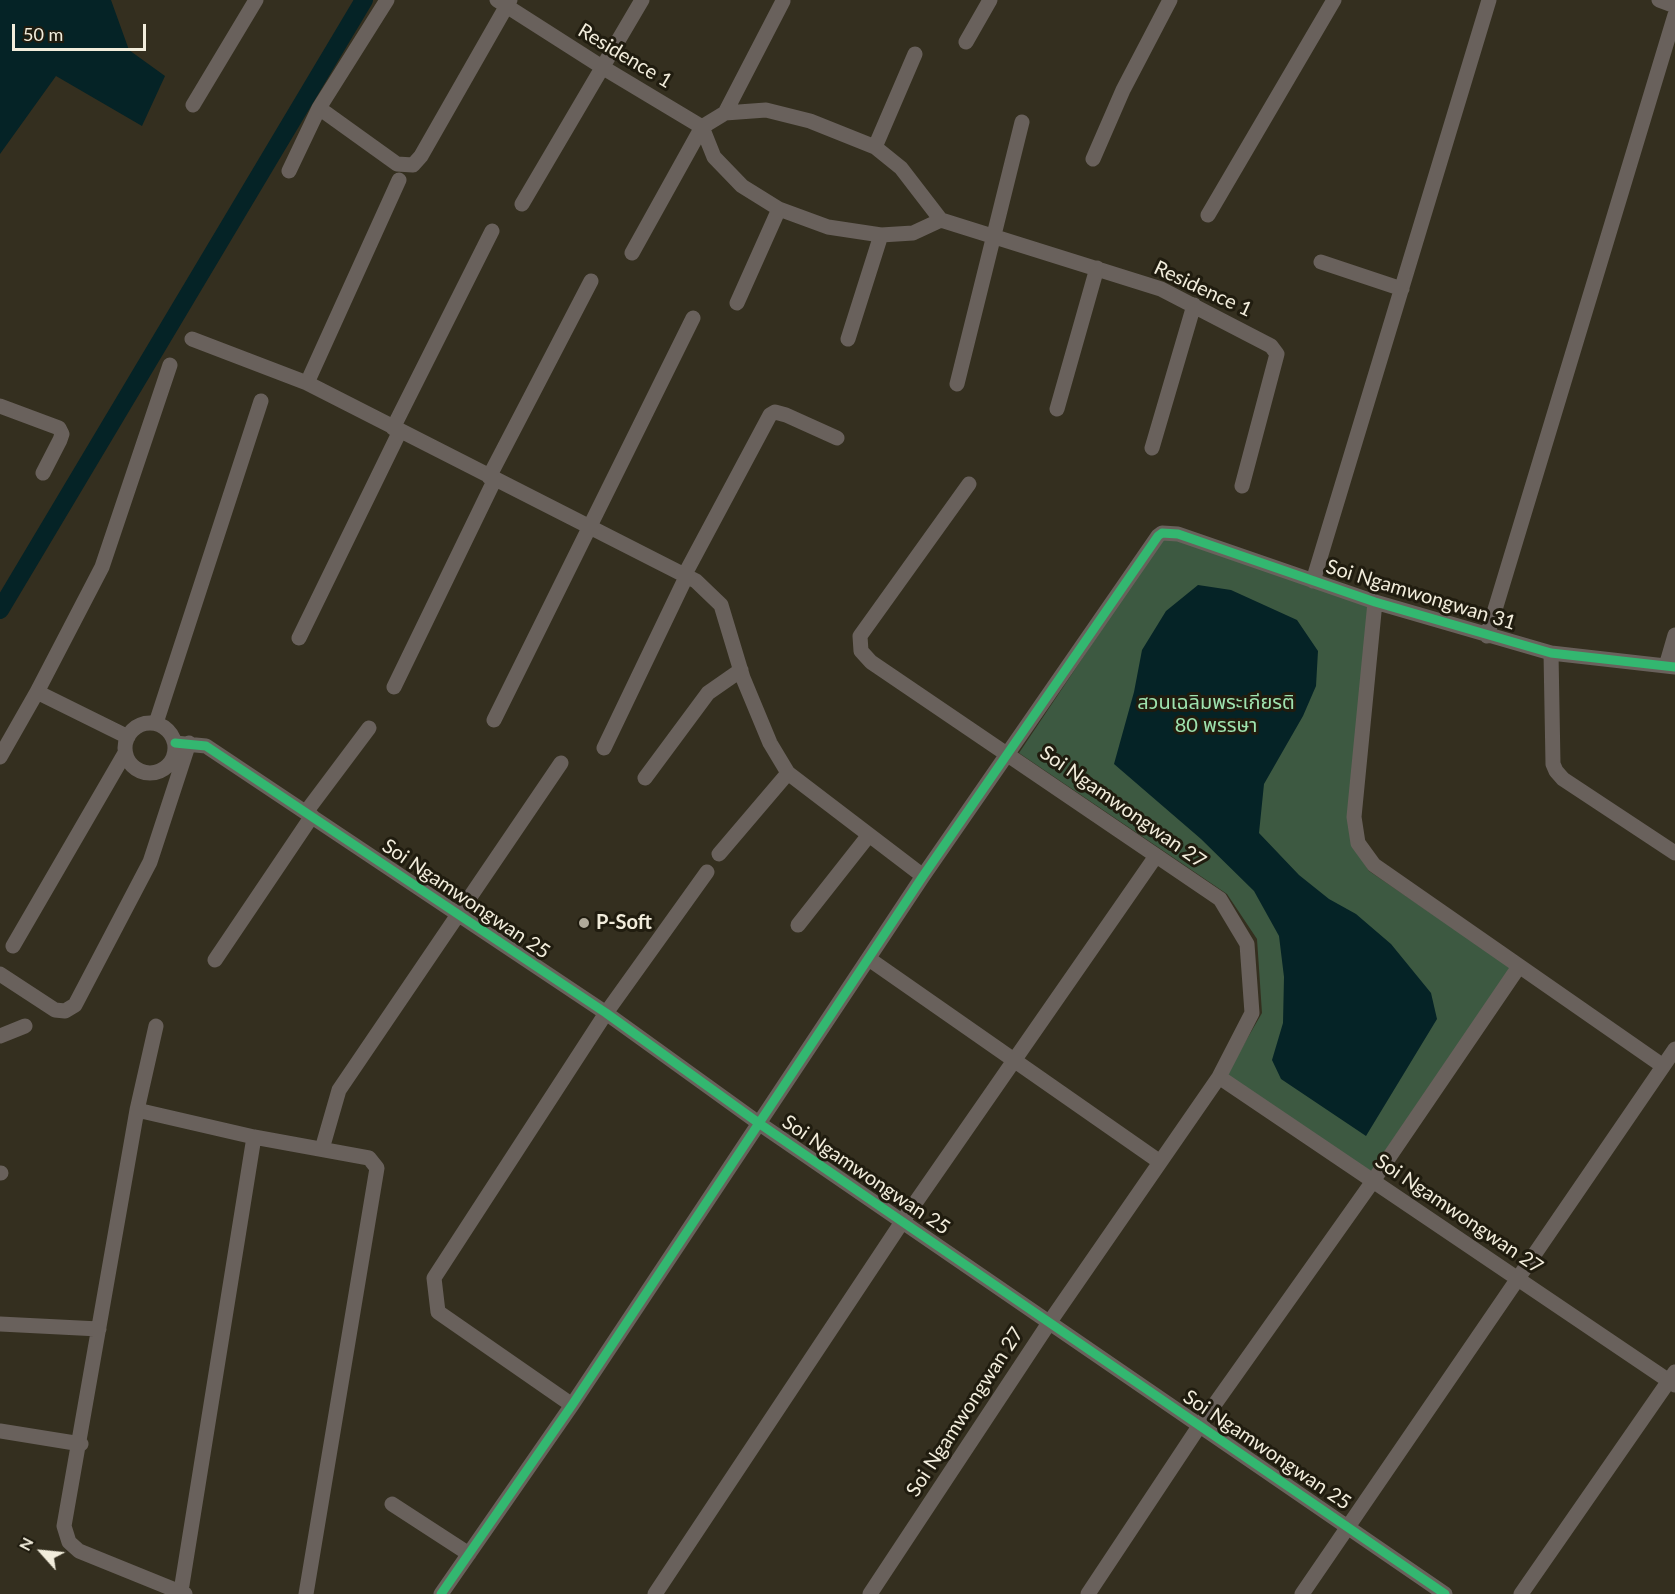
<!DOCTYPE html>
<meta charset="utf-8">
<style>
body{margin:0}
#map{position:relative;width:1675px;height:1594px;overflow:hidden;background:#342f1f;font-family:Lato,sans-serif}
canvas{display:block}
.north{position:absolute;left:12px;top:1522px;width:60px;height:60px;-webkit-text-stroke:4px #201c0f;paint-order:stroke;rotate:297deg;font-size:16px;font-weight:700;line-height:24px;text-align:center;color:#f2eddc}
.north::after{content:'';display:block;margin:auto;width:21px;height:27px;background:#f2eddc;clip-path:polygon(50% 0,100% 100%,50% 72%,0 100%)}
.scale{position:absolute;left:12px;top:24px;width:134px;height:27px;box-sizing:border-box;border:3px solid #f2eddc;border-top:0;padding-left:8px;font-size:18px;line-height:21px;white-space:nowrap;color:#f2eddc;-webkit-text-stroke:4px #201c0f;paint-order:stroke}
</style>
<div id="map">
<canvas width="1675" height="1594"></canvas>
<div class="north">N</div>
<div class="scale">50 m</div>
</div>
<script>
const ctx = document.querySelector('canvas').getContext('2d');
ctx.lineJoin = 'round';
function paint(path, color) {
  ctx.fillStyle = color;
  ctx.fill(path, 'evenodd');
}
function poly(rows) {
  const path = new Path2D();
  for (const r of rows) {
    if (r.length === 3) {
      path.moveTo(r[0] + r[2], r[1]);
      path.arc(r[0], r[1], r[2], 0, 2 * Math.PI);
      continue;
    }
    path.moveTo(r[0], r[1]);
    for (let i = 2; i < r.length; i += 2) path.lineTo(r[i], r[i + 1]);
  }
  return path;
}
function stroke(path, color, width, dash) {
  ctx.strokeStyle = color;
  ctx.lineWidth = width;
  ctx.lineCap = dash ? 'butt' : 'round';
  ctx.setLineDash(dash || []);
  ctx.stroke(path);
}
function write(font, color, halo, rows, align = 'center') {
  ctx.font = font + ' Lato,"Noto Sans Thai",sans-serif';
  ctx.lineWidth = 6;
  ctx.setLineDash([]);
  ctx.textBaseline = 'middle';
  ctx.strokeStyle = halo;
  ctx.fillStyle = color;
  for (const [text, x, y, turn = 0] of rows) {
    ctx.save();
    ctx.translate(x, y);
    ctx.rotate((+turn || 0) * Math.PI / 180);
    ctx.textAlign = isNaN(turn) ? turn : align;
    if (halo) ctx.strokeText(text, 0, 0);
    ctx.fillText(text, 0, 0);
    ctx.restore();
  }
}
const green = poly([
 [1165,535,1369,606,1352,843,1369,871,1512,968,1365,1180,1222,1082,1262,1013,1257,939,1227,894,1019,753]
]);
const water = poly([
 [0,0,111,0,129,50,165,76,142,126,56,76,0,154],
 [1198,585,1231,590,1297,620,1318,651,1316,686,1303,716,1264,784,1259,833,1299,875,1329,899,1356,914,1391,944,1431,993,1437,1019,1366,1136,1281,1079,1272,1060,1283,1023,1284,977,1279,936,1254,891,1201,839,1114,764,1134,692,1142,650,1166,611]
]);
const canal = poly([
 [0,610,364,0]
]);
const minor = poly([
 [497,0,602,67,702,127,714,157,742,186,779,209,828,227,881,235,913,233,941,220],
 [1659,0,1675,6],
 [966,42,990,0],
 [193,105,256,0],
 [319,108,397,164,413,165,421,156,510,0],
 [725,113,783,1],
 [702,127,725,113,766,110,810,121,875,147,901,168,941,220,1161,289,1271,346,1277,354,1242,486],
 [875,147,915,54],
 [1093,159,1123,90,1170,0],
 [289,171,319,108,387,0],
 [522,204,642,0],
 [1208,215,1334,0],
 [632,253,702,127],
 [1321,262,1402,289],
 [737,303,779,209],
 [192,339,307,383,696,581,721,605,743,678,770,743,788,773,923,876],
 [848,339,881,235],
 [307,383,399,180],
 [957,384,1022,122],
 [0,406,59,428,62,434,60,440,43,473],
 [1057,409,1097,268],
 [393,428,492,231],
 [1152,448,1194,305],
 [489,477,591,281],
 [685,574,770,415,775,412,786,415,837,438],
 [1313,581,1489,0],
 [1375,602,1354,817,1358,843,1374,865,1663,1066],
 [1487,636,1675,15],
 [299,638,400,431],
 [1551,653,1553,764,1556,771,1563,779,1675,853],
 [1666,666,1675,635],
 [394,687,495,479],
 [37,692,102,567,170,365],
 [494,720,693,318],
 [150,748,25],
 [156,723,261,401],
 [175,743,206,746,606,1013,760,1124,1445,1594],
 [604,748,687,575],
 [0,757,37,692,128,737],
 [645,778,708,693,741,670],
 [306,812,369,728],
 [719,854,788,773],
 [798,925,869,835],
 [13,946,125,753],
 [869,959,1160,1162],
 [215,960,312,816],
 [0,974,55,1010,65,1011,75,1005,150,862,189,743],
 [156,1026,137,1110,64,1526,69,1542,79,1551,185,1594],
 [0,1036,25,1026],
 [1219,1077,1675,1385],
 [137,1110,254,1137,369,1158,377,1168,306,1594],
 [322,1149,339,1090,561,763],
 [0,1173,1,1173],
 [0,1324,99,1329],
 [572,1405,438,1312,434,1278,606,1013,707,872],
 [0,1431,81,1444],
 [392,1504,469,1554],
 [181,1591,254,1137],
 [441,1594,572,1405,923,876,1158,536,1162,533,1178,534,1375,602,1551,653,1675,667],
 [655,1594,902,1222,1156,856],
 [870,1594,1049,1323,1219,1077,1252,1013,1247,944,1220,899,871,662,861,651,860,636,969,484],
 [1088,1594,1200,1425,1373,1181,1518,968],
 [1302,1594,1675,1049],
 [1521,1594,1675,1372]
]);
const cycleway = poly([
 [175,743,206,746,606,1013,760,1124,1445,1594],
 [441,1594,572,1405,923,876,1158,536,1162,533,1178,534,1375,602,1551,653,1675,667]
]);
const markers = [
 [584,923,6,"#b0aa9a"]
];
const streetNames = [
 ["Residence 1",625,56,31],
 ["Residence 1",1203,289,25],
 ["Soi Ngamwongwan 31",1421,595,17],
 ["Soi Ngamwongwan 27",1123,807,35],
 ["Soi Ngamwongwan 25",466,899,34],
 ["Soi Ngamwongwan 25",866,1175,34],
 ["Soi Ngamwongwan 27",1459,1214,34],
 ["Soi Ngamwongwan 27",965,1412,-57],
 ["Soi Ngamwongwan 25",1267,1450,34]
];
const parkNames = [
 ["สวนเฉลิมพระเกียรติ",1216,703],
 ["80 พรรษา",1216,726]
];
const poiNames = [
 ["P-Soft",596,923]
];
paint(green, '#3d5941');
paint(water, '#052326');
stroke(canal, '#052326', 18);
stroke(minor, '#69615c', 15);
stroke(cycleway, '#33b770', 9);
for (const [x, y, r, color] of markers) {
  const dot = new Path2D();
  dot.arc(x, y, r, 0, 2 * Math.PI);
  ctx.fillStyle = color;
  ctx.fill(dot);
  stroke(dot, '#201c0f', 2);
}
write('20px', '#f2eddc', '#201c0f', streetNames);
write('20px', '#9fe3af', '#201c0f', parkNames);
write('bold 20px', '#f2eddc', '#201c0f', poiNames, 'left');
</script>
